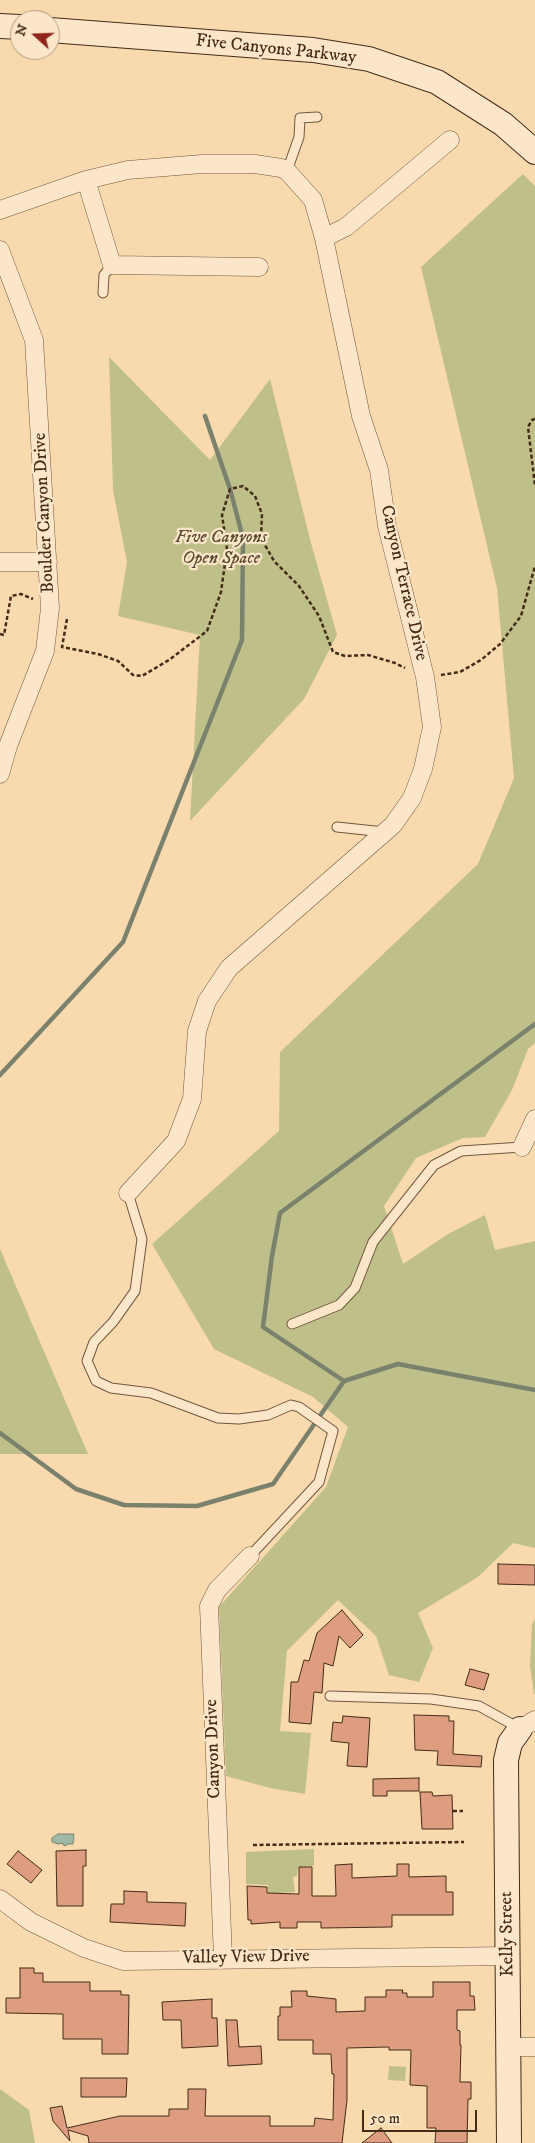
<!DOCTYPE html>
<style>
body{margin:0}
#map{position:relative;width:535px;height:2143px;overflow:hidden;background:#f9d9ae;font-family:"IM FELL DW Pica",serif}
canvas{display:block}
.north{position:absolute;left:10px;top:10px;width:50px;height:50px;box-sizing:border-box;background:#fbe6ca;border:1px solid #b19c83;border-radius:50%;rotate:290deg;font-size:14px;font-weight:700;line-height:20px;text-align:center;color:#432d19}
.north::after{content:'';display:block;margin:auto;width:18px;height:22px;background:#8f2418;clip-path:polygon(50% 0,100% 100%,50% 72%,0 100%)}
.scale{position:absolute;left:362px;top:2110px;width:115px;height:22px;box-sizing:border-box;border:2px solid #432d19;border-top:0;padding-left:6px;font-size:15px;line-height:18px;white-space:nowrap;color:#432d19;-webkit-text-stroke:4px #fbe6ca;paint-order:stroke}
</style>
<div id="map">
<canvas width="535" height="2143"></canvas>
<div class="north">N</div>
<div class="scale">50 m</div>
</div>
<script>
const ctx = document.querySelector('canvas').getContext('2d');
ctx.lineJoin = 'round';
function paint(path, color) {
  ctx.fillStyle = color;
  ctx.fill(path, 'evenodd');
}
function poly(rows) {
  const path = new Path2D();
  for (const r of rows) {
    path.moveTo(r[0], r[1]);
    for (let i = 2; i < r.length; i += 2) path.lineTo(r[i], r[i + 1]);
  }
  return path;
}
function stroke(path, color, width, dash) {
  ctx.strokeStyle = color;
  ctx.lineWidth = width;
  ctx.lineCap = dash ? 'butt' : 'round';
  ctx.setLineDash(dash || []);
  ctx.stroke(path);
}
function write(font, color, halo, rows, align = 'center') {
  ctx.font = font + ' "IM FELL DW Pica",serif';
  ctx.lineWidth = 4.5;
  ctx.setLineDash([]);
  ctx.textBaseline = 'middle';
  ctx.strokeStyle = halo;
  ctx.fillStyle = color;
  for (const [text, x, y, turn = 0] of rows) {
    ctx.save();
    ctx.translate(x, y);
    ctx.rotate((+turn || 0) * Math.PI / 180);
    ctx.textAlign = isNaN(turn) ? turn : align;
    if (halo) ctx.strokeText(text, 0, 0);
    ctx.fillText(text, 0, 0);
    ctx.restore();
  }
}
const green = poly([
 [523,174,535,186,535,1043,528,1049,512,1090,485,1137,463,1138,416,1158,384,1206,403,1264,448,1234,485,1215,495,1250,535,1241,535,1548,513,1543,478,1577,418,1613,433,1648,419,1682,389,1675,376,1636,338,1600,287,1651,280,1731,311,1733,305,1794,270,1788,226,1776,219,1607,326,1487,348,1427,313,1397,214,1349,152,1244,279,1131,280,1052,478,864,514,778,497,588,421,267],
 [109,357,210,460,270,379,311,543,337,635,304,699,190,821,200,635,118,616,127,562,113,490],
 [0,1249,88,1454,0,1454],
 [535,1618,535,1694,534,1694,530,1666,532,1625],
 [314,1849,314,1866,298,1867,297,1876,293,1877,295,1892,277,1893,277,1898,268,1894,268,1885,246,1884,246,1852],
 [389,2066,406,2067,405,2081,388,2080],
 [0,2089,29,2110,35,2143,0,2143]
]);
const water = poly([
 [58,1834,74,1834,73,1844,67,1844,66,1846,63,1845,63,1843,58,1844,52,1842,52,1838,58,1834]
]);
const stream = poly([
 [0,1075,123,942,242,640,243,538,230,489,205,416],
 [344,1381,263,1327,272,1256,280,1213,535,1024],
 [0,1433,76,1489,124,1505,197,1506,273,1484,344,1381,398,1364,535,1390]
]);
const building = poly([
 [498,1564,535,1565,535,1585,498,1584,498,1564],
 [342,1610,363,1635,350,1648,339,1636,333,1666,324,1663,322,1693,314,1692,311,1724,289,1722,291,1682,298,1682,304,1660,309,1661,317,1633,342,1610],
 [470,1669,489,1674,484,1690,465,1685,470,1669],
 [414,1715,449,1716,449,1721,454,1721,453,1754,482,1756,481,1767,437,1765,438,1751,415,1750,414,1715],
 [343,1716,370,1718,367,1767,347,1766,349,1743,331,1741,333,1722,342,1723,343,1716],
 [419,1778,419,1791,387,1791,387,1796,373,1796,373,1779,419,1778],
 [420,1792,432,1792,433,1796,452,1795,453,1829,422,1829,420,1792],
 [86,1850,86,1866,83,1866,83,1906,57,1906,56,1851,86,1850],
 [18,1851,42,1870,31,1883,7,1864,18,1851],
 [352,1864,352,1878,397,1876,397,1864,409,1864,409,1877,446,1876,446,1892,453,1892,453,1915,392,1915,392,1927,321,1928,321,1922,297,1922,297,1928,280,1928,280,1922,251,1924,251,1920,248,1920,247,1886,267,1887,267,1893,299,1894,299,1867,312,1867,312,1896,336,1896,335,1865,352,1864],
 [124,1891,147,1892,147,1902,186,1903,185,1926,110,1922,111,1904,124,1904,124,1891],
 [20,1968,34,1968,34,1973,43,1973,43,1982,90,1982,90,1991,121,1991,121,1995,129,1995,128,2054,102,2054,102,2039,63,2039,63,2014,6,2013,6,1998,20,1998,20,1968],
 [433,1982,470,1982,470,1996,474,1996,475,2010,457,2010,457,2030,460,2031,460,2045,461,2045,460,2082,471,2082,471,2099,468,2099,467,2143,435,2143,436,2128,427,2128,427,2086,410,2085,411,2050,389,2050,389,2047,347,2048,347,2100,342,2143,89,2143,88,2136,68,2130,70,2141,53,2121,50,2108,62,2106,67,2128,120,2116,169,2116,169,2109,188,2109,188,2089,206,2089,205,2116,270,2116,270,2126,314,2126,315,2118,333,2120,334,2074,332,2074,331,2054,313,2054,313,2040,278,2040,278,2016,280,2016,280,2007,292,2007,291,1991,307,1991,307,1996,336,1999,336,2012,365,2011,365,1997,386,1997,386,1990,403,1990,402,1993,407,1993,407,1997,433,1997,433,1982],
 [212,1999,212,2018,217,2018,218,2046,182,2048,181,2020,163,2020,162,2002,212,1999],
 [226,2020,237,2020,239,2047,261,2046,262,2064,228,2066,226,2020],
 [81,2078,127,2078,126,2097,81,2097,81,2078],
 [381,2128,392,2143,362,2143,381,2128]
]);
const path = poly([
 [535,419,532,420,528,427,535,486],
 [67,619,62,647,98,654,118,661,133,675,142,676,169,660,207,631,221,592,227,549,222,515,230,489,243,486,255,496,262,514,261,538,274,561,299,586,319,616,333,652,345,656,368,655,395,663,405,668],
 [0,634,4,635,11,596,21,594,33,599],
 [441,675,460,672,481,660,500,644,521,616,535,566],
 [453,1811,463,1811],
 [253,1845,464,1842]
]);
const lane = poly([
 [287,171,299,137,300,118,317,117],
 [103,293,104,275,112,265],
 [337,827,384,832],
 [128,1193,142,1239,135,1291,113,1322,94,1342,87,1361,96,1381,111,1388,151,1393,218,1418,239,1419,268,1415,291,1405,299,1407,333,1431,319,1482,250,1556],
 [292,1324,339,1305,355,1288,373,1242,434,1165,461,1151,522,1147],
 [330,1696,431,1699,479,1706,519,1728]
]);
const street = poly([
 [86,180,112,265,259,267],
 [0,210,86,180,128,170,202,164,255,164,281,168,287,171,313,200,324,238,361,416,379,470,387,526,425,677,432,727,423,769,412,798,393,825,229,968,207,1001,197,1031,192,1099,176,1141,128,1193],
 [324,238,346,227,450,140],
 [0,250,34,340,50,608,45,651,8,746,0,774],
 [0,562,48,562],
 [522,1147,535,1119],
 [520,1729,535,1720],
 [0,1899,31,1922,84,1948,123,1961,508,1956],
 [223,1958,209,1606,217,1590,250,1556],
 [509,2047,535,2047]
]);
const secondary = poly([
 [0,26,20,27],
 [50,30,313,50,369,59,437,82,503,124,535,152],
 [509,2143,506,1760,510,1743,520,1729]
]);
const streetNames = [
 ["Five Canyons Parkway",276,50,6],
 ["Boulder Canyon Drive",45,513,-93],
 ["Canyon Terrace Drive",403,583,77],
 ["Canyon Drive",214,1749,-92],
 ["Kelly Street",508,1934,-91],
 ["Valley View Drive",246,1958,-1]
];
const parkNames = [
 ["Five Canyons",221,538],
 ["Open Space",221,559]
];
paint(green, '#bfbf8a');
paint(water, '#9ebaa7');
stroke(water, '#7a826e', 1);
stroke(stream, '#7a826e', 4.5);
paint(building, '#de9c80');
stroke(building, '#432d19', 1);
stroke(lane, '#70583e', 11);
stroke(street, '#70583e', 19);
stroke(secondary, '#432d19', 26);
stroke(path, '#432d19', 2.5, [4, 2.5]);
stroke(lane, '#fbe6ca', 9);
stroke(street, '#fbe6ca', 18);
stroke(secondary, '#fbe6ca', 24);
write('18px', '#432d19', '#fbe6ca', streetNames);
write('italic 18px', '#5c4a30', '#fbe6ca', parkNames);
</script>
